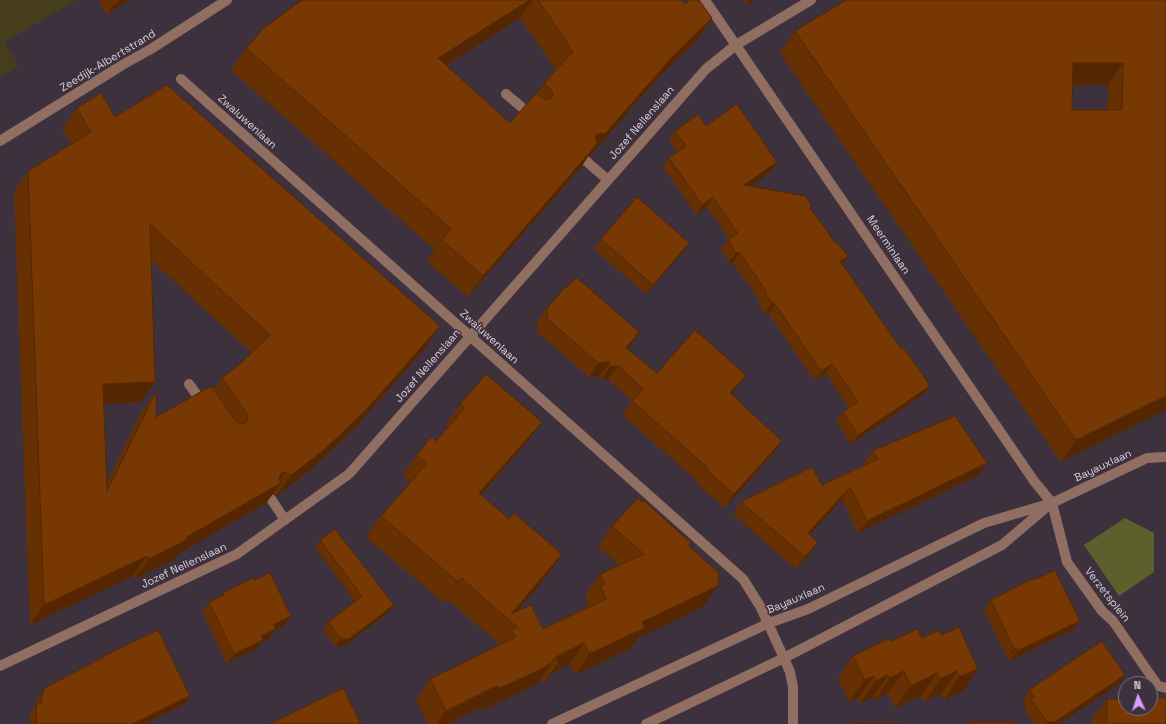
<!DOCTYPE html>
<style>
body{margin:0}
#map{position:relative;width:1166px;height:724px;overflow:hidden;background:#3e313e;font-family:"Space Grotesk",sans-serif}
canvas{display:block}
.north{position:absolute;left:1118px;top:676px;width:40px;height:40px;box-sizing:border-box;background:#3e313e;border:1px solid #7c717c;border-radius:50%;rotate:357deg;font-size:11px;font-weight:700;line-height:16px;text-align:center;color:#d9d0d9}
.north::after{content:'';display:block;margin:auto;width:14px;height:18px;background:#d59cfb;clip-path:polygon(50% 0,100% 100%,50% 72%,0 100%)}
</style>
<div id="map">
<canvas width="1166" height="724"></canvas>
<div class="north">N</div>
</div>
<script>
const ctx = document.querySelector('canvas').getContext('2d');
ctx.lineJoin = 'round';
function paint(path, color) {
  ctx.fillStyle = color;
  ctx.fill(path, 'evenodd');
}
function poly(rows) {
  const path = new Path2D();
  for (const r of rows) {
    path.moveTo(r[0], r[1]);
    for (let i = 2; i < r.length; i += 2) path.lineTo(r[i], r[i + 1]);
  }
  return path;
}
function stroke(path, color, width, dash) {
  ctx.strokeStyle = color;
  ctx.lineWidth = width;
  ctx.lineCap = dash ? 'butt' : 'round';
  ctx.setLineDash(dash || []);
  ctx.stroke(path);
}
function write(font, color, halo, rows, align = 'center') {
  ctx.font = font + ' "Space Grotesk",sans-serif';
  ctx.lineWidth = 3;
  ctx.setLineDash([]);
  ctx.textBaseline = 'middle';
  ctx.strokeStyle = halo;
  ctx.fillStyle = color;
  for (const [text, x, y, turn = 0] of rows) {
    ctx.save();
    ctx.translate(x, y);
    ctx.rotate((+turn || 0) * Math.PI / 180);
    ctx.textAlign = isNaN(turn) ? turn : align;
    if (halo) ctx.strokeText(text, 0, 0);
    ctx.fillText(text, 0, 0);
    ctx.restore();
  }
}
const green = poly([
 [1125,518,1154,533,1154,572,1119,596,1084,545]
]);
const sand = poly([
 [0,0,76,0,5,42,19,66,0,78]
]);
const minor = poly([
 [705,0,1034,481,1052,503,1067,562,1102,611,1113,621,1158,686,1166,688],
 [181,79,743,579,760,606,784,658,790,672,793,687,793,724],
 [506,94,531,115],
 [0,141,124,64,151,49,227,0],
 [586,161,608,180],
 [189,384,204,405],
 [271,499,285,520],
 [0,666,237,554,349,474,706,69,736,45,811,0],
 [552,724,769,623,808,609,984,523,1052,503,1147,458,1166,457],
 [646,724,784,658,1002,545,1049,505]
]);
const wall = poly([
 [98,0,130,0,107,14],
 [302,0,682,0,685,4,712,18,697,40,658,78,590,156,589,155,582,166,468,297,427,262,435,250,393,213,383,206,382,203,231,70,246,48],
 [520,18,556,70,544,83,537,94,510,123,446,65],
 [743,0,753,0,746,4],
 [1166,0,1166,410,1061,462,780,53,795,31],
 [1072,85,1108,85,1107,110,1072,110],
 [77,108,115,117,426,347,354,429,309,471,276,496,273,494,266,503,178,554,174,560,134,579,133,576,30,625,14,192,28,171,72,144,62,129],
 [151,260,252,353,241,363,222,378,214,389,156,417,156,392,141,413,107,483,104,404,141,402,155,382],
 [706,126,777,162,771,172,750,186,810,208,835,243,848,257,842,265,923,395,851,444,836,421,843,412,849,408,826,373,817,380,816,378,814,380,769,314,765,313,759,305,760,301,733,263,729,262,721,249,728,240,729,239,707,207,696,214,663,167,669,158,677,152,669,140,675,131],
 [601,239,689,243,683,252,646,294,594,249],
 [547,308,639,332,627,348,657,373,746,375,736,389,731,394,773,454,724,508,697,483,698,482,623,415,632,401,608,379,601,380,600,376,589,377,537,332,537,322],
 [460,404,527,442,481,495,548,575,516,612,543,629,586,608,586,607,589,603,585,595,600,574,619,565,598,547,612,526,689,546,703,607,638,638,631,648,575,675,570,664,550,674,544,683,540,679,537,684,486,709,481,707,447,724,428,724,416,700,430,679,500,645,447,599,444,603,366,537,381,516,410,482,402,475,417,455,436,441,448,427,446,425],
 [872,451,979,475,858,533,842,499,810,534,810,554,796,569,733,514,741,502,822,485,865,465,864,463],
 [320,540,394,605,389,612,344,646,336,646,322,630,328,622,355,601,315,547],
 [254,580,291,616,284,626,274,631,269,639,261,642,256,649,227,663,202,612,209,602,221,596,223,593],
 [1034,580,1080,621,1073,630,1011,660,1009,658,1008,659,984,610,991,600],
 [942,635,978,669,963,691,944,700,941,694,924,702,921,696,895,708,888,693,875,700,873,697,860,703,858,698,849,702,838,678,853,656,892,641,922,638],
 [104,656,190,696,183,705,145,724,30,724,30,714,36,705,37,700,46,687,103,657],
 [1119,684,1059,724,1035,724,1024,709,1026,706,1023,700,1029,690],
 [1107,699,1166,724,1091,724,1091,721]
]);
const shadedWall = poly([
 [121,0,130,0,107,14,114,5],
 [530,0,533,0,520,18,423,80,438,58],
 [749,0,753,0,746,4],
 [712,18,697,40,658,78,590,156,589,155,582,166,468,297,483,276,597,135,673,56],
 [1073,63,1123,63,1108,85,1058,85],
 [777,162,771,172,738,195,744,185],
 [713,197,707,207,696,214,702,205],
 [689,243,683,252,646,294,653,285],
 [736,253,740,253,733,263,729,262],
 [848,257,841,266,840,261],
 [772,303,775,304,769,314,765,313],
 [440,326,426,347,354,429,309,471,276,496,291,475],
 [639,332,630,346,617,361,626,348],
 [610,362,600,376,589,377,598,363],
 [832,364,826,373,817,380,823,370],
 [610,366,618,366,608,379,601,380],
 [822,369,816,378,814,380,820,370],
 [746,375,736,389,720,407,730,393],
 [155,382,141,402,88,405,103,384],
 [930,386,923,395,851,444,858,435],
 [1166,396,1166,410,1061,462,1076,440],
 [542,422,527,442,464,514,479,493],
 [782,441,773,454,724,508,734,494],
 [987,463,979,475,858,533,867,521],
 [285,472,276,485,281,483,266,503,178,554,174,560,134,579,149,559,187,537,282,473],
 [850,487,842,499,800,545,808,533],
 [818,542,810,554,796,569,805,557],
 [562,554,548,575,510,620,511,614],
 [147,556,133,576,30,625,44,605],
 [461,578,447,599,444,603,458,582],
 [718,586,703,607,638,638,631,648,575,675,589,654,642,622],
 [394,605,389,612,344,646,336,646,341,639],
 [291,616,284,626,274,631,269,639,261,642,256,649,227,663,234,654,261,636,273,625],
 [1080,621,1073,630,1011,660,1017,651],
 [584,643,570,664,550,674,559,662,556,657],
 [1016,648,1009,658,1008,659,1014,649],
 [552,663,537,684,486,709,481,707,447,724,437,724,446,711,496,686],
 [978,669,963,691,944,700,959,677],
 [904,671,888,693,875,700,890,678],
 [957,671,941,694,924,702,940,679],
 [937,673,921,696,895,708,911,686],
 [888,675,873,697,860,703,876,681],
 [1125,675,1119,684,1059,724,1045,724,1047,722],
 [874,676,858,698,849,702,865,680],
 [190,696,183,705,145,724,132,724]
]);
const building = poly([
 [111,0,121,0,114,5,111,0],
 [302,0,530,0,438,58,510,123,536,93,545,100,551,98,553,94,552,91,544,83,573,52,538,0,682,0,685,4,690,0,699,0,712,18,673,56,605,134,602,133,597,135,595,138,597,144,483,276,442,240,451,229,408,191,399,184,397,181,246,48,265,27,302,0],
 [846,0,1166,0,1166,396,1076,440,795,31,846,0],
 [1073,63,1123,63,1122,110,1072,110,1073,63],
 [167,85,440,326,368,408,324,450,291,475,285,472,282,473,279,478,281,483,187,537,188,539,149,559,147,556,44,605,28,171,91,132,77,108,101,93,115,117,167,85],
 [150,224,270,335,241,363,222,378,247,414,248,417,246,422,242,424,236,421,211,386,156,417,156,392,107,491,103,384,155,382,150,224],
 [737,104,777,162,744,185,805,196,811,204,810,208,823,225,835,243,839,244,848,257,840,261,902,350,904,348,930,386,858,435,843,412,858,402,832,364,823,370,822,369,820,370,775,304,772,303,766,295,767,292,740,253,736,253,728,240,738,233,713,197,702,205,669,158,686,146,675,131,698,114,706,126,737,104],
 [637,197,689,243,653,285,601,239,637,197],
 [576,277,639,332,626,348,657,373,695,330,746,375,730,393,782,441,734,494,707,470,708,468,632,401,643,389,618,366,610,366,610,362,598,363,547,318,547,308,566,286,567,287,576,277],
 [486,374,542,422,479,493,509,519,514,513,562,554,511,614,531,605,543,629,606,599,600,586,605,584,600,574,644,554,612,526,638,498,643,502,644,501,691,543,689,546,719,573,718,586,642,622,645,628,589,654,584,643,556,657,559,662,554,658,552,663,533,673,500,688,496,686,446,711,430,679,516,637,511,630,517,627,461,578,458,582,381,516,427,463,417,455,431,437,436,441,465,408,460,404,486,374],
 [955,416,987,463,867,521,850,487,808,533,818,542,805,557,741,502,812,467,822,485,878,459,872,451,955,416],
 [335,529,394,605,349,639,341,639,328,622,362,596,320,540,335,529],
 [1055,570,1080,621,1017,651,1016,648,1014,649,991,600,1034,578,1034,580,1055,570],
 [270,573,291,616,273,625,276,629,261,636,263,640,234,654,209,602,224,595,223,593,253,578,254,580,270,573],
 [959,627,978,669,959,677,957,671,940,679,937,673,911,686,904,671,890,678,888,675,876,681,874,676,865,680,853,656,890,638,892,641,917,629,922,638,939,630,942,635,959,627],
 [158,630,190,696,132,724,37,724,36,704,41,704,43,691,46,687,104,657,104,656,158,630],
 [1102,641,1125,675,1055,722,1047,722,1031,699,1034,697,1029,690,1102,641],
 [343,688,361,724,270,724,343,688],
 [1150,698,1166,698,1166,724,1107,724,1107,699,1126,699,1126,708,1150,708,1150,698],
 [970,722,1013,722,1013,724,970,724,970,722],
 [857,723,900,723,900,724,857,724,857,723]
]);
const streetNames = [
 ["Zeedijk-Albertstrand",108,61,-31],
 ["Zwaluwenlaan",247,122,42],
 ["Jozef Nellenslaan",642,123,-49],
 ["Meerminlaan",888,245,56],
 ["Zwaluwenlaan",489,337,42],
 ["Jozef Nellenslaan",428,366,-49],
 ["Bayauxlaan",1103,466,-25],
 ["Jozef Nellenslaan",184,566,-25],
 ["Verzetsplein",1107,595,52],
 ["Bayauxlaan",796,599,-23]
];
paint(green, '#5c602c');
paint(sand, '#463d1d');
stroke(minor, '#906e61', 10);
paint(wall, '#673003');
paint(shadedWall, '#542702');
paint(building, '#783803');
stroke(building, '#542702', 1);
write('11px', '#d9d0d9', '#3e313e', streetNames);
</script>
